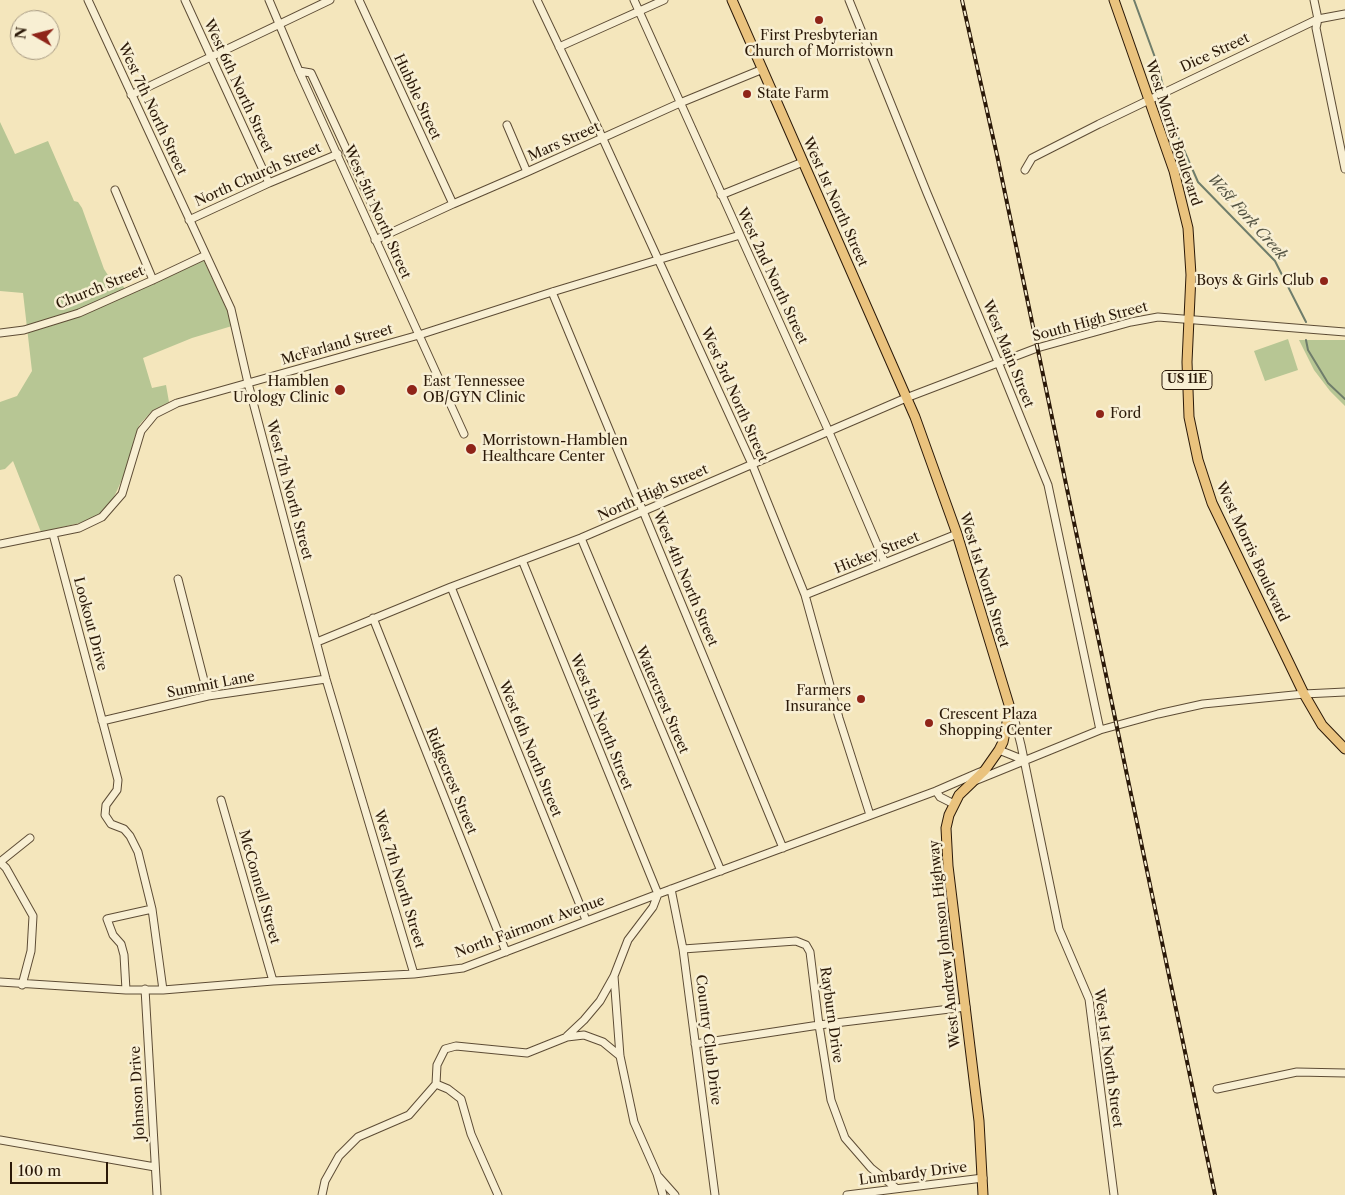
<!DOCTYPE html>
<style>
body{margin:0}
#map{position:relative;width:1345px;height:1195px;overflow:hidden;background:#f4e6bc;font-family:"Libre Caslon Text",serif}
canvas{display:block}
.north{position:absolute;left:10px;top:10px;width:50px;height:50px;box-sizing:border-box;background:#f8efd3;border:1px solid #a69982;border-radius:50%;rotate:278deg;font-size:14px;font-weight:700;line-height:20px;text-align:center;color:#2b1908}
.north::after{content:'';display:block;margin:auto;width:18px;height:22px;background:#8f2418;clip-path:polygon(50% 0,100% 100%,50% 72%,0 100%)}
.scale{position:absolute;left:10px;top:1162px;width:98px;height:22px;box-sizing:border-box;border:2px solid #2b1908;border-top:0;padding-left:6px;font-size:15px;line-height:18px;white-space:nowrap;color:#2b1908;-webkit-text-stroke:4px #f8efd3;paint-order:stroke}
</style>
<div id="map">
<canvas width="1345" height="1195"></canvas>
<div class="north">N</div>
<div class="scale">100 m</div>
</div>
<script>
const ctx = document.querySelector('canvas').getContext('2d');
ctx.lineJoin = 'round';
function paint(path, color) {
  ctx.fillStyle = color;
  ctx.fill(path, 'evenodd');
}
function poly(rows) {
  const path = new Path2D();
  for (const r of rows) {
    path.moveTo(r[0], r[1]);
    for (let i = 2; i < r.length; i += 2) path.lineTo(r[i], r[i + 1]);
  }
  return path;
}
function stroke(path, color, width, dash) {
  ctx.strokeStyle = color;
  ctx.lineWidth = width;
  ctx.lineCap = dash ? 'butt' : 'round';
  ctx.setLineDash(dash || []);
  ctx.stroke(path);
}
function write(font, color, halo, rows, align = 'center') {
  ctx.font = font + ' "Libre Caslon Text",serif';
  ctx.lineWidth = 5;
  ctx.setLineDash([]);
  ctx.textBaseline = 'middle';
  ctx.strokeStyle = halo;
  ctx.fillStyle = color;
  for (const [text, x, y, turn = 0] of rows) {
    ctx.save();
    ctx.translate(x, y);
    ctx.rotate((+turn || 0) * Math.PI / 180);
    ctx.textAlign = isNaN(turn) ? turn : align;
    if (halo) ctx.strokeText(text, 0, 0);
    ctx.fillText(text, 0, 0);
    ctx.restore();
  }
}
const green = poly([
 [0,122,15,154,48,141,74,201,78,202,82,208,104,269,113,283,123,286,129,295,203,259,227,310,232,326,192,338,143,358,152,388,166,385,169,402,152,411,140,424,135,436,126,471,113,499,101,513,88,521,41,532,13,461,5,469,0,470,0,402,17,396,32,371,23,293,0,291],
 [1288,339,1298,370,1265,381,1254,351],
 [1299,340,1345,340,1345,406,1330,391,1314,370]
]);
const stream = poly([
 [1134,0,1157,63,1163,86],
 [1166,97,1173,125,1198,182,1275,261,1306,322],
 [1306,340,1308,350,1328,383,1345,399]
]);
const minor = poly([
 [88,0,231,309,248,383,326,679,414,974],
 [185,0,269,183],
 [269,0,299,71,464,434],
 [359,0,453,204],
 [537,0,603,139,752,464,805,595,839,718,870,815],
 [634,0,829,432,885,563],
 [849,0,927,193,998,362,1048,485,1100,730],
 [1314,0,1318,19,1316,28,1345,169],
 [559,47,664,0],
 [299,71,311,73,386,235],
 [131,95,330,0],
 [507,125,527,172],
 [1025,170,1032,158,1099,124,1318,19,1345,14],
 [115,190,153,280],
 [721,195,803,162],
 [189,220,269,183,338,154],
 [375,240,453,204,527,172,680,103,763,69],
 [552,292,783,848],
 [0,333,24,330,79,313,153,280,206,255],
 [53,534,118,780,117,790,106,805,105,815,111,824,124,829,130,836,138,852,152,909,163,990],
 [581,538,721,871],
 [0,544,79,528,102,517,122,494,141,431,155,414,177,403,419,335,552,292,740,235],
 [522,560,658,894],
 [178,579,208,696],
 [451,587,586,920],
 [805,595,957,534],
 [373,618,506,952],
 [317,642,451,587,581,538,906,398,1037,348,1131,322,1158,317,1345,332],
 [1010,708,1013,713,1021,745,1059,929,1089,999,1114,1195],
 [102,721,208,696,326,679],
 [999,750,1024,760],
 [977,780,1100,730,1158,714,1203,704,1304,694,1345,692],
 [936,791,940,797,954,804],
 [221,800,273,981],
 [671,889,683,949,715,1195],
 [658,894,653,907,628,940,614,976,620,1056,634,1122,657,1174,663,1195],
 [683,949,796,941,806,945,810,952,819,1025,831,1100,845,1138,871,1168,896,1188],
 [0,982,126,990,163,990,273,981,414,974,463,968,658,894,936,791,980,772],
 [22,985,31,951,33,916,6,868,0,862,30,838],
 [145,989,157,1195],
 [126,990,124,955,121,944,113,935,107,919,152,909],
 [567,1036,584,1020,600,1001,614,976],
 [695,1044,819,1025,966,1007],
 [436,1084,448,1089,461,1099,471,1134,498,1195],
 [1217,1089,1297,1072,1345,1073],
 [0,1140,155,1167],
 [659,1177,675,1195],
 [322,1195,325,1181,339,1156,358,1137,409,1115,436,1084,437,1065,445,1049,456,1046,527,1053,567,1037,584,1035,603,1042,620,1056],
 [847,1195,983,1178]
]);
const major = poly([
 [732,0,915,417,957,534,1010,708,1003,742,999,750,985,770,959,795,949,815,946,828,948,866,979,1121,983,1195],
 [1114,0,1174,171,1188,228,1191,275,1187,362,1189,417,1198,460,1212,503,1304,694,1322,725,1345,749]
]);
const rail = poly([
 [962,0,997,155,1215,1195]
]);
const markers = [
 [819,20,5,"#8f2418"],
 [747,94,5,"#8f2418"],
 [1324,281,5,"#8f2418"],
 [340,390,6,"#8f2418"],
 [412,390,6,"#8f2418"],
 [1100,414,5,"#8f2418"],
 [471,449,6,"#8f2418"],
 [861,699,5,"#8f2418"],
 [929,723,5,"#8f2418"]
];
const shields = [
 [1187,380,50]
];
const shieldNames = [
 ["US 11E",1187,380]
];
const poiNames = [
 ["First Presbyterian",819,36,"center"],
 ["Church of Morristown",819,52,"center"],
 ["State Farm",757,94],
 ["Boys & Girls Club",1314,281,"right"],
 ["Hamblen",329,382,"right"],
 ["Urology Clinic",329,398,"right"],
 ["East Tennessee",423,382],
 ["OB/GYN Clinic",423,398],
 ["Ford",1110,414],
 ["Morristown-Hamblen",482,441],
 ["Healthcare Center",482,457],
 ["Farmers",851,691,"right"],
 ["Insurance",851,707,"right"],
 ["Crescent Plaza",939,715],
 ["Shopping Center",939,731]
];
const streetNames = [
 ["Dice Street",1215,53,-25],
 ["West 6th North Street",238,86,65],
 ["Hubble Street",417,97,65],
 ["West 7th North Street",152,109,65],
 ["West Morris Boulevard",1173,133,72],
 ["Mars Street",564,142,-24],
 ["North Church Street",258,175,-24],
 ["West 1st North Street",835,202,66],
 ["West 5th North Street",377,212,66],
 ["West 2nd North Street",772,276,65],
 ["Church Street",100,288,-22],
 ["South High Street",1090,322,-15],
 ["McFarland Street",337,345,-16],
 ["West Main Street",1008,354,68],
 ["West 3rd North Street",734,395,66],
 ["West 7th North Street",289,490,75],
 ["North High Street",653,493,-24],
 ["West Morris Boulevard",1252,552,65],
 ["Hickey Street",877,553,-22],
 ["West 4th North Street",685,579,67],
 ["West 1st North Street",984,580,73],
 ["Lookout Drive",90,624,75],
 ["Summit Lane",211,685,-11],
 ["Watercrest Street",662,700,67],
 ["West 5th North Street",601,722,68],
 ["West 6th North Street",530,749,68],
 ["Ridgecrest Street",451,781,68],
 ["West 7th North Street",399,879,73],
 ["McConnell Street",259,887,74],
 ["North Fairmont Avenue",530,927,-20],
 ["West Andrew Johnson Highway",945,944,-96],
 ["Rayburn Drive",831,1015,82],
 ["Country Club Drive",708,1040,83],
 ["West 1st North Street",1108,1058,82],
 ["Johnson Drive",138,1093,-93],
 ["Lumbardy Drive",913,1174,-7]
];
const waterNames = [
 ["West Fork Creek",1247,217,48]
];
paint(green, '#b7c694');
stroke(stream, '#6f7d6b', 2);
stroke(minor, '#5d4c35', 9);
stroke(major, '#2b1908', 11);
stroke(minor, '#f8efd3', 7);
stroke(major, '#eac37e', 9);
stroke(rail, '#2b1908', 4);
stroke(rail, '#f8efd3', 2, [5.5]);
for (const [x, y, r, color] of markers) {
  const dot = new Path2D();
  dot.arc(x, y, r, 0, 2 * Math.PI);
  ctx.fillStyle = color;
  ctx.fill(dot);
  stroke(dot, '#f8efd3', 2);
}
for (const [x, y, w] of shields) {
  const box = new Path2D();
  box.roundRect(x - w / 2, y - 9.5, w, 19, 4);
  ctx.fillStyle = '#f8efd3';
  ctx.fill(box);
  stroke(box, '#2b1908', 1);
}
write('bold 12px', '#2b1908', null, shieldNames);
write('14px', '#2b1908', '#f8efd3', poiNames, 'left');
write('14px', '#2b1908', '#f8efd3', streetNames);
write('italic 15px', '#535342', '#f8efd3', waterNames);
</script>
